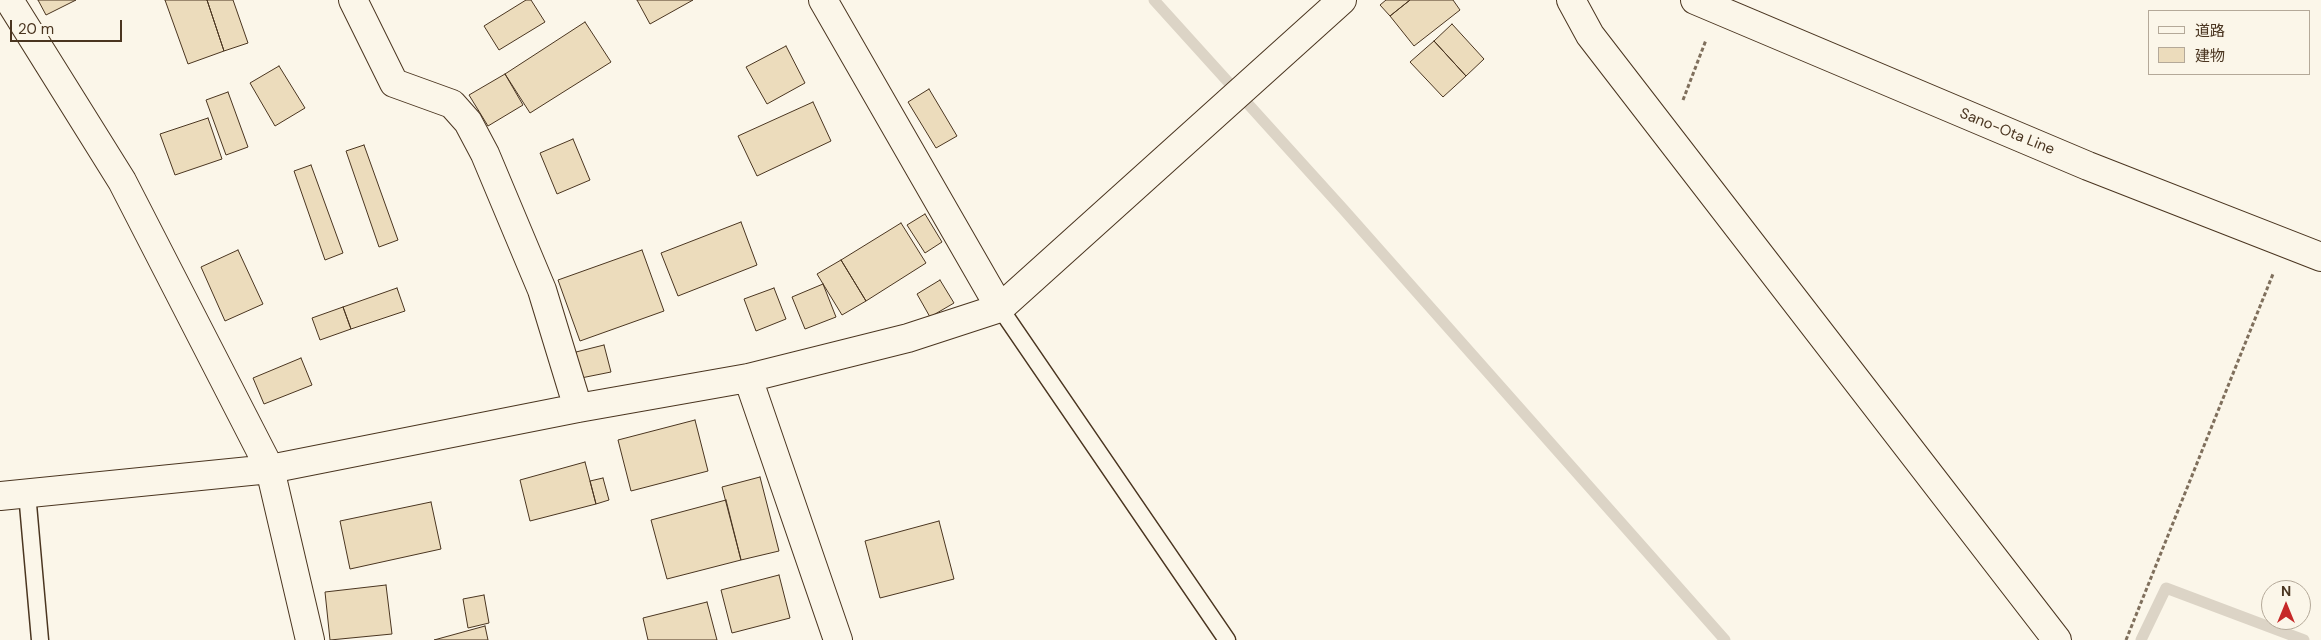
<!DOCTYPE html>
<meta charset="utf-8">
<style>
body{margin:0}
#map{position:relative;width:2321px;height:640px;overflow:hidden;background:#fbf6e9;font-family:"DM Sans","Noto Sans JP",sans-serif}
canvas{display:block}
.legend{position:absolute;left:2148px;top:10px;width:162px;height:65px;box-sizing:border-box;background:#fbf6e9;border:1px solid #b4a999;margin:0;padding:6px 9px;list-style:none;font-size:15px;color:#4a3520}
.legend li{display:flex;align-items:center;gap:10px;height:25px}
.legend b{width:25px;border:1px solid #b4a999}
.north{position:absolute;left:2261px;top:580px;width:50px;height:50px;box-sizing:border-box;background:#fbf6e9;border:1px solid #b4a999;border-radius:50%;rotate:0deg;font-size:14px;font-weight:700;line-height:20px;text-align:center;color:#4a3520}
.north::after{content:'';display:block;margin:auto;width:18px;height:22px;background:#c62828;clip-path:polygon(50% 0,100% 100%,50% 72%,0 100%)}
.scale{position:absolute;left:10px;top:20px;width:112px;height:22px;box-sizing:border-box;border:2px solid #4a3520;border-top:0;padding-left:6px;font-size:15px;line-height:18px;white-space:nowrap;color:#4a3520;-webkit-text-stroke:4px #fbf6e9;paint-order:stroke}
</style>
<div id="map">
<canvas width="2321" height="640"></canvas>
<ul class="legend">
<li><b style="height:6px;background:#fbf6e9"></b>道路</li>
<li><b style="height:14px;background:#ecdcbc"></b>建物</li>
</ul>
<div class="north">N</div>
<div class="scale">20 m</div>
</div>
<script>
const ctx = document.querySelector('canvas').getContext('2d');
ctx.lineJoin = 'round';
function poly(rows) {
  const path = new Path2D();
  for (const r of rows) {
    path.moveTo(r[0], r[1]);
    for (let i = 2; i < r.length; i += 2) path.lineTo(r[i], r[i + 1]);
  }
  return path;
}
function stroke(path, color, width, dash) {
  ctx.strokeStyle = color;
  ctx.lineWidth = width;
  ctx.lineCap = dash ? 'butt' : 'round';
  ctx.setLineDash(dash || []);
  ctx.stroke(path);
}
function paint(path, color) {
  ctx.fillStyle = color;
  ctx.fill(path, 'evenodd');
}
function write(font, color, halo, rows, align = 'center') {
  ctx.font = font + ' "DM Sans",sans-serif';
  ctx.lineWidth = 4;
  ctx.setLineDash([]);
  ctx.textBaseline = 'middle';
  ctx.strokeStyle = halo;
  ctx.fillStyle = color;
  for (const [text, x, y, turn = 0] of rows) {
    ctx.save();
    ctx.translate(x, y);
    ctx.rotate((+turn || 0) * Math.PI / 180);
    ctx.textAlign = isNaN(turn) ? turn : align;
    if (halo) ctx.strokeText(text, 0, 0);
    ctx.fillText(text, 0, 0);
    ctx.restore();
  }
}
const stream = poly([
 [1154,0,1344,210,1725,640],
 [2141,640,2166,588,2304,640]
]);
const building = poly([
 [38,0,76,0,46,15,38,0],
 [165,0,207,0,224,51,188,64,165,0],
 [207,0,233,0,248,43,224,51,207,0],
 [526,0,531,0,545,22,499,50,484,26,526,0],
 [637,0,693,0,650,24,637,0],
 [1386,0,1410,0,1390,16,1380,5,1386,0],
 [1410,0,1453,0,1460,10,1414,46,1390,16,1410,0],
 [585,22,611,62,530,113,505,74,585,22],
 [1452,24,1484,59,1466,76,1434,41,1452,24],
 [1434,41,1466,76,1443,97,1410,62,1434,41],
 [786,46,805,83,767,104,746,67,786,46],
 [279,66,305,108,275,126,250,83,279,66],
 [505,74,523,105,488,126,469,95,505,74],
 [929,89,957,136,936,148,908,102,929,89],
 [228,92,248,147,226,155,206,100,228,92],
 [813,102,831,141,757,176,738,136,813,102],
 [208,118,222,159,175,175,160,134,208,118],
 [573,139,590,180,557,194,540,153,573,139],
 [364,145,398,240,379,247,346,151,364,145],
 [311,165,343,253,325,260,294,171,311,165],
 [925,214,942,242,925,253,907,225,925,214],
 [741,222,757,265,678,296,661,253,741,222],
 [901,223,926,263,866,301,841,260,901,223],
 [238,250,263,304,225,321,201,267,238,250],
 [642,250,664,311,580,341,558,280,642,250],
 [841,260,866,301,842,315,817,274,841,260],
 [940,280,954,303,930,317,917,294,940,280],
 [823,284,836,317,805,329,792,297,823,284],
 [397,288,405,311,351,329,343,307,397,288],
 [774,288,786,319,756,331,744,299,774,288],
 [343,307,351,329,320,340,312,318,343,307],
 [604,345,611,372,581,378,576,352,604,345],
 [301,358,312,385,264,404,253,378,301,358],
 [695,420,708,471,631,491,618,440,695,420],
 [585,462,596,504,530,521,520,480,585,462],
 [760,477,779,551,741,560,722,487,760,477],
 [603,478,609,500,596,504,590,481,603,478],
 [726,500,741,560,667,579,651,520,726,500],
 [431,502,441,549,350,569,340,521,431,502],
 [939,521,954,579,880,598,865,541,939,521],
 [779,575,790,618,732,633,721,590,779,575],
 [386,585,392,634,330,640,325,592,386,585],
 [484,595,489,623,468,628,463,599,484,595],
 [707,602,717,640,648,640,643,618,707,602],
 [485,626,488,640,434,640,485,626]
]);
const path = poly([
 [1683,100,1706,40],
 [2126,640,2273,274]
]);
const service = poly([
 [1000,308,1227,640],
 [27,493,40,640]
]);
const minor = poly([
 [9,0,122,181,270,469,310,640],
 [353,0,394,83,452,104,468,122,485,154,542,290,578,408],
 [823,0,1000,308],
 [1571,0,1590,35,2057,640],
 [748,378,838,640],
 [0,496,270,469,578,408,748,378,908,338,1000,308,1342,0]
]);
const secondary = poly([
 [1695,0,2088,166,2321,257]
]);
const streetNames = [
 ["Sano-Ota Line",2007,132,22]
];
stroke(stream, '#dcd4c6', 11);
paint(building, '#ecdcbc');
stroke(building, '#4a3520', 1);
stroke(service, '#4a3520', 19);
stroke(minor, '#4a3520', 30);
stroke(secondary, '#4a3520', 30);
stroke(path, '#7f6f5c', 3, [4, 2.5]);
stroke(service, '#fbf6e9', 16);
stroke(minor, '#fbf6e9', 28);
stroke(secondary, '#fbf6e9', 28);
write('15px', '#4a3520', '#fbf6e9', streetNames);
</script>
